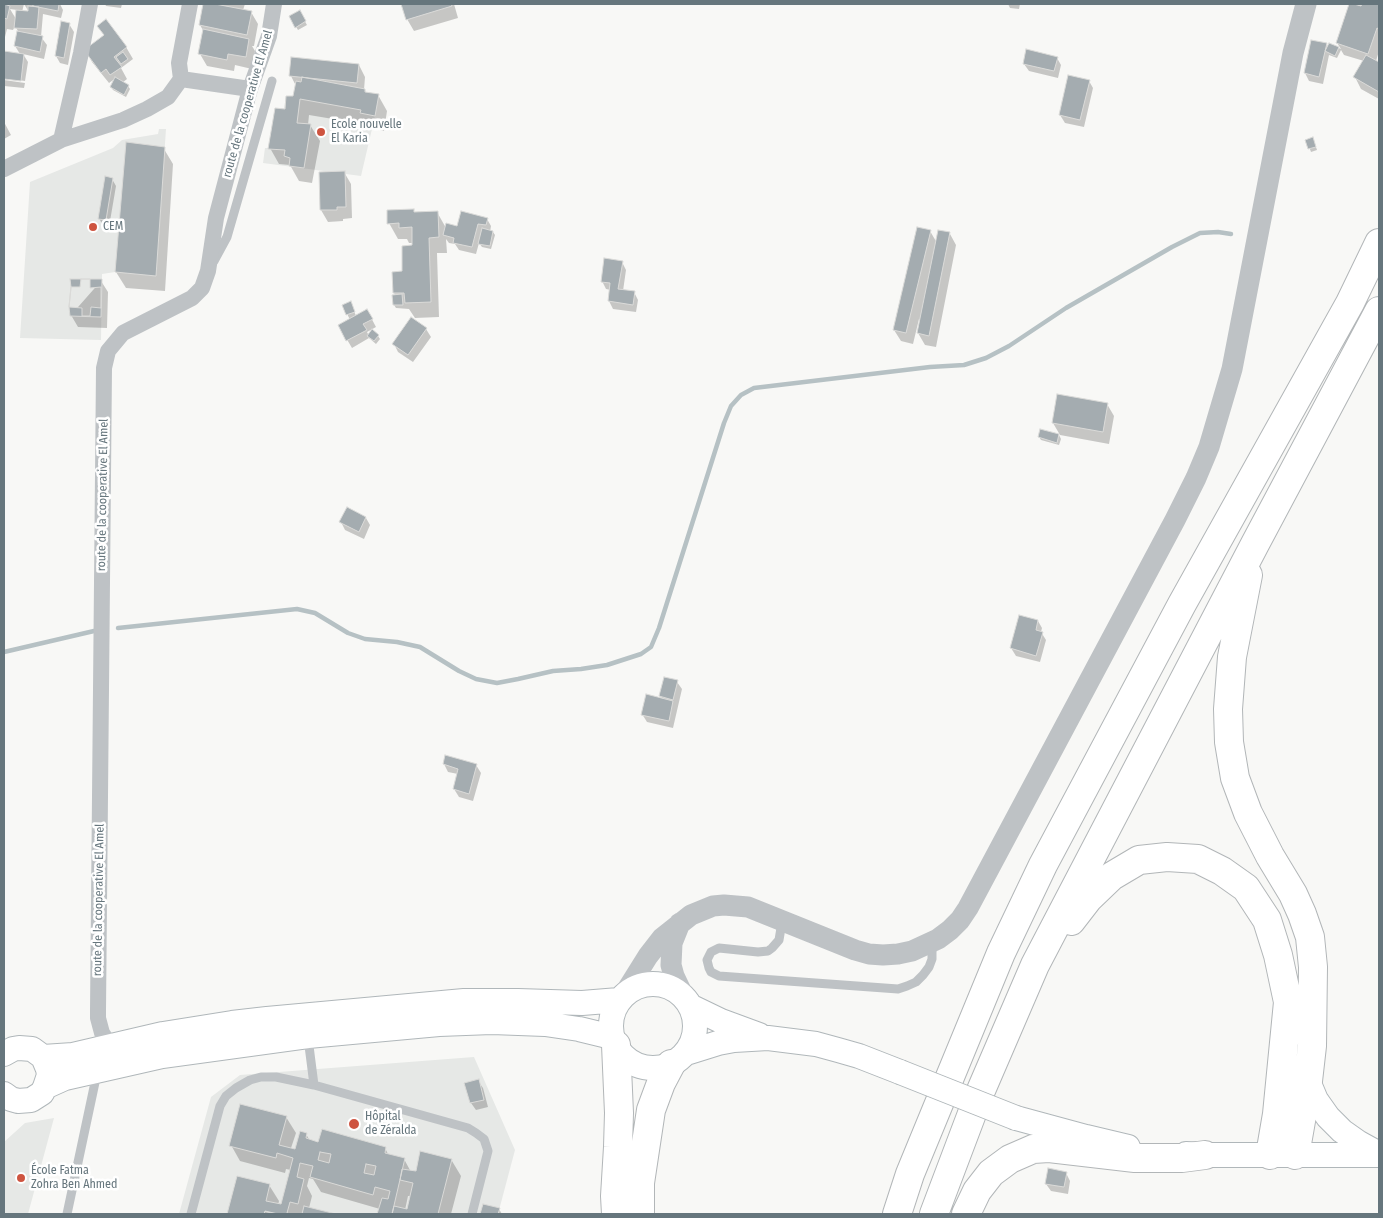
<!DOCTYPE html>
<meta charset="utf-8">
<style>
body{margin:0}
#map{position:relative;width:1383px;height:1218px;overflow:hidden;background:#f8f8f6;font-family:"Fira Sans Condensed",sans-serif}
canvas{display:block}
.frame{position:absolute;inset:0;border:5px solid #66767d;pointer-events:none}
</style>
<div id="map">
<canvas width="1383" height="1218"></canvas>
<div class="frame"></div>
</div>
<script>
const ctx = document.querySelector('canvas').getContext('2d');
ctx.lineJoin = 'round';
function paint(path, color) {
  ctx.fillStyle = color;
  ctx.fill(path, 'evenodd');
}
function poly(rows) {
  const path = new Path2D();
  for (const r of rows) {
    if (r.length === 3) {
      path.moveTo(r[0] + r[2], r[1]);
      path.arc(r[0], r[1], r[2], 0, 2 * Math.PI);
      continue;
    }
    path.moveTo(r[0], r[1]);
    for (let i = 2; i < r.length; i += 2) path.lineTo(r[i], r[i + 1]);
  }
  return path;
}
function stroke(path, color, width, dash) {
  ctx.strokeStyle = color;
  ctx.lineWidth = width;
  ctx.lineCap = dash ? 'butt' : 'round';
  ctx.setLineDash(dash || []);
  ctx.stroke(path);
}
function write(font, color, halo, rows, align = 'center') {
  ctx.font = font + ' "Fira Sans Condensed",sans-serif';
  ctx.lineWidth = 5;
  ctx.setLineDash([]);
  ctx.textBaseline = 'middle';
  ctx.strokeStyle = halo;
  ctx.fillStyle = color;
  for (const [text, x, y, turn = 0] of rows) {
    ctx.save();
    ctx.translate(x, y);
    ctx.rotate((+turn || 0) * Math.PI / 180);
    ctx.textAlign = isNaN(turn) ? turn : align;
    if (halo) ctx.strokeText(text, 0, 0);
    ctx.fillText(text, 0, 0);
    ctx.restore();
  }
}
const built = poly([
 [302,77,365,89,366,92,379,94,375,116,361,176,263,163,265,148,269,148,275,108,284,109,286,96,293,96],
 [159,129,166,129,156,276,115,272,102,274,101,340,20,338,30,182,113,148,122,140,158,134],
 [474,1057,515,1150,498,1214,179,1214,211,1097,240,1075],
 [54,1118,28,1214,4,1214,4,1142,25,1123]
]);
const shadow = poly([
 [4,4,60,4,63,10,61,18,43,14,41,37,47,45,44,59,23,54,28,62,25,81,4,78,4,52,20,54,15,46,18,31,15,26,13,30,7,29,4,41,4,6,5,6],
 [24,4,29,12,22,12],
 [10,9,17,10,16,19],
 [105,4,122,4,121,8,106,6],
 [204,4,245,4,243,10,251,12,258,24,254,46,252,46,255,51,252,69,235,65,234,71,207,66,200,54,204,32,200,25],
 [402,4,454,4,458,18,414,31,407,19],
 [1008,4,1020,4,1019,9,1010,8],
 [1350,4,1362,8,1364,4,1379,4,1379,51,1376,61,1379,64,1379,99,1361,89,1355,77,1364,61,1344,55,1341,50,1337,58,1329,55,1323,84,1309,81,1305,73,1326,44,1328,48,1330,44,1341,49,1337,43],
 [299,11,307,25,298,30,290,17],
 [69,24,74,32,68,65,60,63,56,56],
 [126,47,133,59,121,68,127,79,122,83,128,86,130,89,126,97,113,90,111,87,116,78,109,83,92,62,86,50],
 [1057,58,1061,65,1058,78,1029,71,1024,64],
 [359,65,365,77,364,90,366,93,378,95,387,111,384,131,371,128,369,125,309,115,308,125,310,125,320,141,312,183,299,181,290,165,279,164,270,148,286,110,294,98,296,86,291,76],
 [4,80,25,83,24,88,4,86],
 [1089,81,1093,88,1084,127,1065,123,1060,115],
 [4,122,11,135,4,139],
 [1313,138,1317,150,1311,152,1307,141],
 [164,149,173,164,165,291,126,288,116,272],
 [344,172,351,184,352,218,343,219,343,221,328,222,321,210],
 [112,179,116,186,109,227,103,226,99,218],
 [413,210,415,213,437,212,446,228,458,227,487,219,491,226,490,232,493,232,495,235,491,249,482,247,479,243,476,254,459,250,455,244,449,243,446,239,447,253,437,253,439,317,415,318,409,309,396,308,394,305,393,296,396,296,394,293,404,273,414,246,414,243,409,243,407,239,398,239,389,223],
 [930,231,937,243,950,234,956,245,936,347,925,345,918,333,921,320,919,319,913,344,901,341,894,330],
 [622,262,626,270,623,291,634,292,638,300,636,312,613,309,609,301,611,290,606,289,602,281],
 [101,281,108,292,107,328,78,327,71,315],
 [343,305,352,306,356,316,367,310,376,327,367,332,369,336,378,336,380,339,376,344,369,338,352,348,339,326,350,320],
 [412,318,426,329,431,337,413,362,398,352,394,344],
 [1107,404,1114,416,1109,444,1060,435,1053,423],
 [1059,435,1061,439,1059,445,1041,440,1039,437],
 [366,518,370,525,364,539,345,530,341,522],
 [1038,621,1042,628,1041,632,1046,640,1040,662,1016,656,1011,648],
 [677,682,682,689,673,728,647,722,642,714,663,699,660,696],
 [444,764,476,765,481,773,473,801,459,797,454,789,458,774,448,772],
 [478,1081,483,1088,488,1107,476,1110,471,1103,466,1084],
 [286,1117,296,1133,291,1148,296,1151,306,1134,310,1141,319,1143,385,1148,389,1156,404,1159,411,1172,417,1173,452,1161,461,1176,451,1214,379,1214,380,1209,321,1192,313,1179,309,1178,307,1186,312,1196,309,1208,331,1214,229,1214,238,1177,269,1185,279,1201,278,1205,282,1206,291,1170,286,1169,285,1173,240,1161,231,1145],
 [408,1196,411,1196,408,1210,405,1210],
 [258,1210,274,1212,274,1214],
 [1066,1173,1070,1181,1068,1194,1051,1191,1046,1184],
 [484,1206,499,1209,502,1214,482,1214]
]);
const stream = poly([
 [118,628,297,609,315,613,348,633,365,639,397,642,420,647,459,671,476,679,497,683,518,679,553,671,581,669,607,665,641,654,651,647,659,628,724,423,731,406,741,395,754,388,930,367,964,365,986,358,1009,346,1066,308,1172,247,1200,233,1218,232,1231,234],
 [4,652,94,631]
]);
const building = poly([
 [4,4,10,6,7,19,4,18,4,4],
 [33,4,59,4,58,11,33,6,33,4],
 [203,4,215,4,252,11,247,35,199,25,203,4],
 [401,4,451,4,452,6,406,20,401,4],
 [1349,4,1354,4,1361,6,1362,4,1379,4,1379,29,1377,28,1368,54,1336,43,1349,4],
 [28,6,39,7,37,29,14,28,16,10,28,11,28,6],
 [300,10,306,21,295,28,289,16,300,10],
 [106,19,127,47,114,57,122,67,110,75,106,69,101,73,84,50,104,35,97,26,106,19],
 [61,21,70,23,64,58,55,56,61,21],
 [203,29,249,39,246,57,228,54,227,60,198,54,203,29],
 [17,31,43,36,40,52,14,46,17,31],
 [1311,40,1327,43,1319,77,1304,73,1311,40],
 [1329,43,1339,47,1335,56,1325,51,1329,43],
 [1026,49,1058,57,1054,71,1023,64,1026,49],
 [4,51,24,54,21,81,4,79,4,51],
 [123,52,128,59,121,64,116,57,123,52],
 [1366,55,1379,62,1379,92,1353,77,1366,55],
 [291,57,359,64,357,83,289,76,291,57],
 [1068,75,1090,80,1080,120,1059,115,1068,75],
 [115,77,129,85,124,95,110,87,115,77],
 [302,77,365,89,365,92,379,94,375,116,360,113,361,110,300,99,297,123,311,124,304,168,289,166,290,158,284,156,285,150,268,149,275,108,285,109,286,96,293,96,296,81,301,82,302,77],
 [1313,137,1316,147,1308,149,1305,140,1313,137],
 [126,142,165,147,156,276,115,272,126,142],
 [345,171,346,207,337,207,337,210,320,210,319,172,345,171],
 [105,176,113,178,106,220,98,219,105,176],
 [414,209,414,212,438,211,439,237,429,238,431,302,405,303,404,293,393,293,392,272,402,271,402,246,412,245,412,227,399,228,399,223,387,224,387,210,414,209],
 [461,211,488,218,486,225,478,224,472,247,453,243,454,238,443,235,446,223,457,226,461,211],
 [917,227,931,230,906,333,893,330,917,227],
 [482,228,493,231,490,246,478,244,482,228],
 [938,230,950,232,929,336,917,333,938,230],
 [604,258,623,261,618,289,635,291,633,305,608,301,610,283,601,282,604,258],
 [70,279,102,279,101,317,70,316,69,307,71,287,70,279],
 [81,279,90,279,90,288,101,287,101,308,91,307,90,316,82,316,82,308,69,307,71,287,80,287,81,279],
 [402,294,403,305,393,305,392,295,402,294],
 [351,301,355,312,346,315,342,305,351,301],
 [367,309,373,319,363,324,367,330,346,341,338,325,367,309],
 [411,317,427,328,408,355,392,344,411,317],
 [372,329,379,335,374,341,367,336,372,329],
 [1057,394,1108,403,1103,432,1052,423,1057,394],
 [1040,429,1059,434,1057,443,1038,437,1040,429],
 [347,507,366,517,359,532,339,522,347,507],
 [1019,615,1038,620,1036,630,1043,632,1036,656,1010,648,1019,615],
 [664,677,678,680,673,700,659,696,664,677],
 [646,694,673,701,669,721,641,715,646,694],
 [445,755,477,764,469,794,453,789,458,769,443,764,445,755],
 [479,1079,484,1100,470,1103,464,1083,479,1079],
 [240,1104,287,1116,279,1145,295,1149,300,1131,307,1133,306,1138,318,1142,322,1129,386,1147,385,1153,405,1158,392,1214,377,1214,382,1198,388,1199,390,1191,375,1187,373,1195,310,1177,313,1166,300,1163,297,1177,304,1179,298,1204,290,1202,287,1213,290,1214,278,1214,265,1211,264,1214,227,1214,237,1176,270,1184,266,1201,281,1204,293,1158,277,1153,276,1158,229,1146,240,1104],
 [320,1152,331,1154,329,1163,318,1160,320,1152],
 [366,1164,376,1166,374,1175,364,1173,366,1164],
 [420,1151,452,1159,438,1214,392,1214,394,1206,407,1209,413,1183,400,1180,402,1169,416,1171,420,1151],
 [1048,1168,1067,1172,1064,1187,1045,1184,1048,1168],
 [483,1204,500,1208,498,1214,480,1214,483,1204],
 [304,1206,336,1214,302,1214,304,1206]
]);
const service = poly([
 [214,261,227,237,272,81],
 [782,922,779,940,772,948,768,951,758,952,719,948,711,952,707,960,709,968,711,972,719,976,898,989,907,986,916,982,923,975,929,967,932,959,932,942],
 [308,1038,314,1085],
 [67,1214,97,1073],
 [191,1214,220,1106,226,1096,236,1088,250,1080,261,1077,276,1077,314,1085,468,1128,476,1133,484,1139,488,1151,472,1214]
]);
const minor = poly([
 [181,79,179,63,190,4],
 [61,140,81,53,90,4],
 [4,169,61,140,123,120,147,109,168,97,181,79,250,89],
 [110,1045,102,1033,98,1018,98,1010,104,368,108,351,123,333,192,298,202,288,208,271,216,218,250,89,269,36,274,4]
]);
const tertiary = poly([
 [680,923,672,943,671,965,674,976,683,995],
 [623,996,648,956,662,938,691,915,713,906,724,905,748,907,855,950,869,954,883,955,898,954,912,951,938,939,950,930,960,920,968,908,1175,520,1196,478,1209,447,1232,369,1293,53,1306,4]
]);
const secondary = poly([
 [653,1026,42],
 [692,1007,721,1021,759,1035],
 [686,1053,718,1043,734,1040,768,1038,816,1044,838,1050,859,1056,900,1072],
 [4,1054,13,1049,19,1048,32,1049,43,1057,48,1069,49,1075,45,1087,42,1093,31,1100,18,1101,11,1099,4,1094],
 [43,1057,73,1055,163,1034,232,1023,267,1019,464,1001,518,1001,582,1003,619,1000],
 [1308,1081,1316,1100,1328,1117,1342,1131,1359,1143,1379,1154],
 [45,1087,65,1078,162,1056,308,1036,439,1024,492,1022,545,1024,579,1029,612,1037],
 [1016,1118,1086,1137,1128,1147],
 [1186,1154,1205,1155,1379,1155]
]);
const motorway = poly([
 [1248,575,1232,657,1228,709,1229,742,1235,778,1248,813,1270,856,1293,894,1302,914,1310,937,1313,967,1312,1046,1308,1081,1295,1155],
 [1071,921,1088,899,1112,876,1139,860,1167,857,1198,859,1222,871,1246,888,1267,920,1278,955,1288,1002,1277,1114,1270,1155],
 [616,1045,619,1113,618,1147,615,1196,616,1214],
 [640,1214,640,1183,651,1110,661,1083,671,1064],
 [897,1214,910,1174,1001,953,1043,865,1182,604,1350,303,1379,243],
 [934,1214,979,1095,1035,965,1255,544,1379,311],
 [966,1214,977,1191,991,1173,1010,1159,1033,1149,1049,1148,1135,1158,1182,1158,1205,1155]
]);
const secondaryBridge = poly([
 [900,1072,1016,1118]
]);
const markers = [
 [321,132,5,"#ce5440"],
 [93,227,5,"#ce5440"],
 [354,1124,6,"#ce5440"],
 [21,1178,5,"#ce5440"]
];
const streetNames = [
 ["route de la cooperative El Amel",248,104,-74],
 ["route de la cooperative El Amel",103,495,-89],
 ["route de la cooperative El Amel",99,900,-89]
];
const poiNames = [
 ["Ecole nouvelle",331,125],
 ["El Karia",331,139],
 ["CEM",103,227],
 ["Hôpital",365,1117],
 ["de Zéralda",365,1131],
 ["École Fatma",31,1171],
 ["Zohra Ben Ahmed",31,1185]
];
paint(built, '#e6e8e6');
paint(shadow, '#0003');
stroke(stream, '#b6c1c4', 4.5);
paint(building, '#a4acb0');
stroke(building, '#dadad8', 1);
stroke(secondary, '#b0b7ba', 26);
stroke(motorway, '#b2b6b8', 30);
stroke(service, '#bec2c5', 9);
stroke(minor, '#bec2c5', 16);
stroke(tertiary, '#bec2c5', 21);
stroke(secondary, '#fff', 24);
stroke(motorway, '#fff', 28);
stroke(secondaryBridge, '#b0b7ba', 26, []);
stroke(secondaryBridge, '#fff', 24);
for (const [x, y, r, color] of markers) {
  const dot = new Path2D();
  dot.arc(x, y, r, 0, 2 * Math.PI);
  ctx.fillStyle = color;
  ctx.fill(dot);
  stroke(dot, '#fff', 2);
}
write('12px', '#66767d', '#fff', streetNames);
write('12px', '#66767d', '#fff', poiNames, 'left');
</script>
